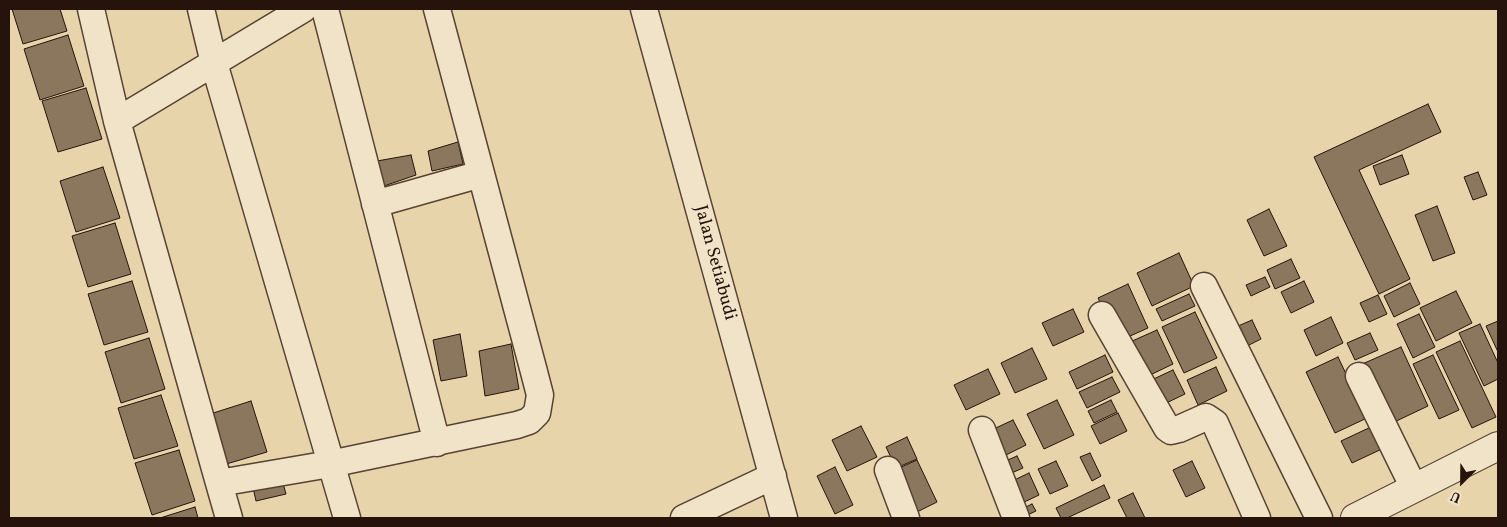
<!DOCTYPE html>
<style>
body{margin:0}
#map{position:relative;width:1507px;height:527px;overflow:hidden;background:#e8d4ab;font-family:Vollkorn,serif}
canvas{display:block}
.frame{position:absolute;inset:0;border:10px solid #26130b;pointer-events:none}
.north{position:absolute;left:1437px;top:457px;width:50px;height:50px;-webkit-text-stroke:4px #f0e3c8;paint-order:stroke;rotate:203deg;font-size:14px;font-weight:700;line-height:20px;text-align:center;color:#26130b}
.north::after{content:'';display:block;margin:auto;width:18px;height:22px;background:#26130b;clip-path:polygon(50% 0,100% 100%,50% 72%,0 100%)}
</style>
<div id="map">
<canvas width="1507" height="527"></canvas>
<div class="frame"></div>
<div class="north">U</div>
</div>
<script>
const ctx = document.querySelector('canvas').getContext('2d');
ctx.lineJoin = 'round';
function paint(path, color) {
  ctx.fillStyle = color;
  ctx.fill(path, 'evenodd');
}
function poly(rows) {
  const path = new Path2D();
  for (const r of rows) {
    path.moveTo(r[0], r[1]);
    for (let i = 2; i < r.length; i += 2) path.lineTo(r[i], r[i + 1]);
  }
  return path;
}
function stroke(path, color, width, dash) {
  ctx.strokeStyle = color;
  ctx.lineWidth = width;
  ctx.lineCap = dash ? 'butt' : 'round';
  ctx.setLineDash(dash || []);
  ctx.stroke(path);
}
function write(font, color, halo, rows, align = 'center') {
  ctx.font = font + ' Vollkorn,serif';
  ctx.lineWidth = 5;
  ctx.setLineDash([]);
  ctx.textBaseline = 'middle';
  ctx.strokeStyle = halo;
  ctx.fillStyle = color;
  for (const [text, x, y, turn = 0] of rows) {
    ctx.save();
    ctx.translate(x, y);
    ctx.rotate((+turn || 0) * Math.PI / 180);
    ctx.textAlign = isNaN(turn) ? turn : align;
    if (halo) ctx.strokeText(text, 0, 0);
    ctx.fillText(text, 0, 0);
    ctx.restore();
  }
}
const building = poly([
 [12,9,60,9,67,31,23,44,12,9],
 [68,35,84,86,40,100,24,49,68,35],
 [86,88,102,139,58,152,42,101,86,88],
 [1428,104,1441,132,1359,170,1410,279,1379,294,1314,157,1428,104],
 [458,142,463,164,432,171,428,151,458,142],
 [411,155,416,175,384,186,377,161,411,155],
 [1402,155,1409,174,1380,185,1373,166,1402,155],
 [103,167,120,218,76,232,60,181,103,167],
 [1478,172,1487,195,1473,200,1464,177,1478,172],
 [1437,206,1455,253,1433,261,1415,215,1437,206],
 [1269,209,1287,246,1264,256,1247,220,1269,209],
 [115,223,131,274,88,287,72,236,115,223],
 [1179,253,1194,286,1152,306,1137,273,1179,253],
 [1291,259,1300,278,1275,289,1267,270,1291,259],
 [1265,277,1270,287,1251,296,1246,285,1265,277],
 [132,281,148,332,104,345,88,294,132,281],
 [1304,281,1314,302,1291,313,1281,292,1304,281],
 [1410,283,1420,304,1394,317,1384,296,1410,283],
 [1128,284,1148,328,1119,341,1098,298,1128,284],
 [1456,291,1472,323,1436,341,1420,308,1456,291],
 [1189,294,1195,306,1162,321,1156,309,1189,294],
 [1378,295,1387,314,1369,322,1360,303,1378,295],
 [1073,309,1084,332,1053,346,1042,323,1073,309],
 [1195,312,1217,358,1184,373,1162,327,1195,312],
 [1419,314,1435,347,1413,358,1397,324,1419,314],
 [1331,317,1343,343,1316,356,1304,330,1331,317],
 [1252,320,1261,339,1239,350,1229,330,1252,320],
 [1498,321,1498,352,1486,326,1498,321],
 [1480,324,1498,363,1498,379,1484,386,1459,333,1480,324],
 [1157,330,1173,364,1146,377,1130,342,1157,330],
 [1370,333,1378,350,1355,360,1347,343,1370,333],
 [460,334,467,376,441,381,433,340,460,334],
 [149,338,165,389,121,403,105,352,149,338],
 [1460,341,1496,417,1472,428,1436,352,1460,341],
 [511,344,519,389,485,396,479,351,511,344],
 [1401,347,1428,406,1388,425,1360,365,1401,347],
 [1032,348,1047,379,1015,393,1001,363,1032,348],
 [1105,355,1113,372,1077,389,1069,372,1105,355],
 [1433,355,1459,410,1439,419,1413,364,1433,355],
 [1338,357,1367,418,1335,433,1306,372,1338,357],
 [1216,367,1227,391,1198,405,1187,380,1216,367],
 [988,369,1000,394,966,410,954,385,988,369],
 [1173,370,1185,394,1158,407,1147,382,1173,370],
 [1112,377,1120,392,1087,408,1079,392,1112,377],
 [161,395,178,446,134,459,118,408,161,395],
 [1057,400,1074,435,1044,449,1027,414,1057,400],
 [1111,400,1117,412,1094,423,1088,411,1111,400],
 [251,401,267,452,223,465,207,415,251,401],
 [1118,413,1127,431,1100,444,1091,426,1118,413],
 [1013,420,1026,445,998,459,985,433,1013,420],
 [861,426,877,457,847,471,832,440,861,426],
 [1373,426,1384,448,1352,463,1341,441,1373,426],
 [907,437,917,459,896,468,886,447,907,437],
 [179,450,195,501,152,515,135,463,179,450],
 [1090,453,1101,476,1092,481,1080,457,1090,453],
 [1017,456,1023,468,1007,475,1001,463,1017,456],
 [917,460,937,502,917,512,897,469,917,460],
 [1056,461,1068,486,1050,494,1038,469,1056,461],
 [1192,461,1205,488,1186,497,1173,470,1192,461],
 [835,467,853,505,835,514,817,476,835,467],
 [1029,473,1039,495,1018,505,1008,483,1029,473],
 [281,476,286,494,256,501,252,483,281,476],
 [1104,485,1110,498,1067,518,1061,518,1056,508,1104,485],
 [1133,493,1145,518,1127,518,1118,500,1133,493],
 [1032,504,1036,511,1023,517,1020,510,1032,504],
 [195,507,198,518,160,518,195,507]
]);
const minor = poly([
 [91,9,117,121,219,483,330,464,517,425,529,421,537,413,540,395,533,368,437,9],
 [201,9,214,63,347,518],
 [325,9,437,443],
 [644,9,784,518],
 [117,121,303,9],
 [375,204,481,174],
 [1204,286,1319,518],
 [1102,315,1167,428,1171,431,1179,429,1206,417,1215,423,1257,518],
 [1359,376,1414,488],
 [982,430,1016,518],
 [888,470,906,518],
 [219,483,229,518],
 [684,518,773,476]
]);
const tertiary = poly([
 [1355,518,1498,446]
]);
const streetNames = [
 ["Jalan Setiabudi",714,263,75]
];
paint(building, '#8b775e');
stroke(building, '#26130b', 1);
stroke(minor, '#564333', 29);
stroke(tertiary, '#564333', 30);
stroke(minor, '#f0e3c8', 26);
stroke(tertiary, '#f0e3c8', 28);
write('18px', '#26130b', '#f0e3c8', streetNames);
</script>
